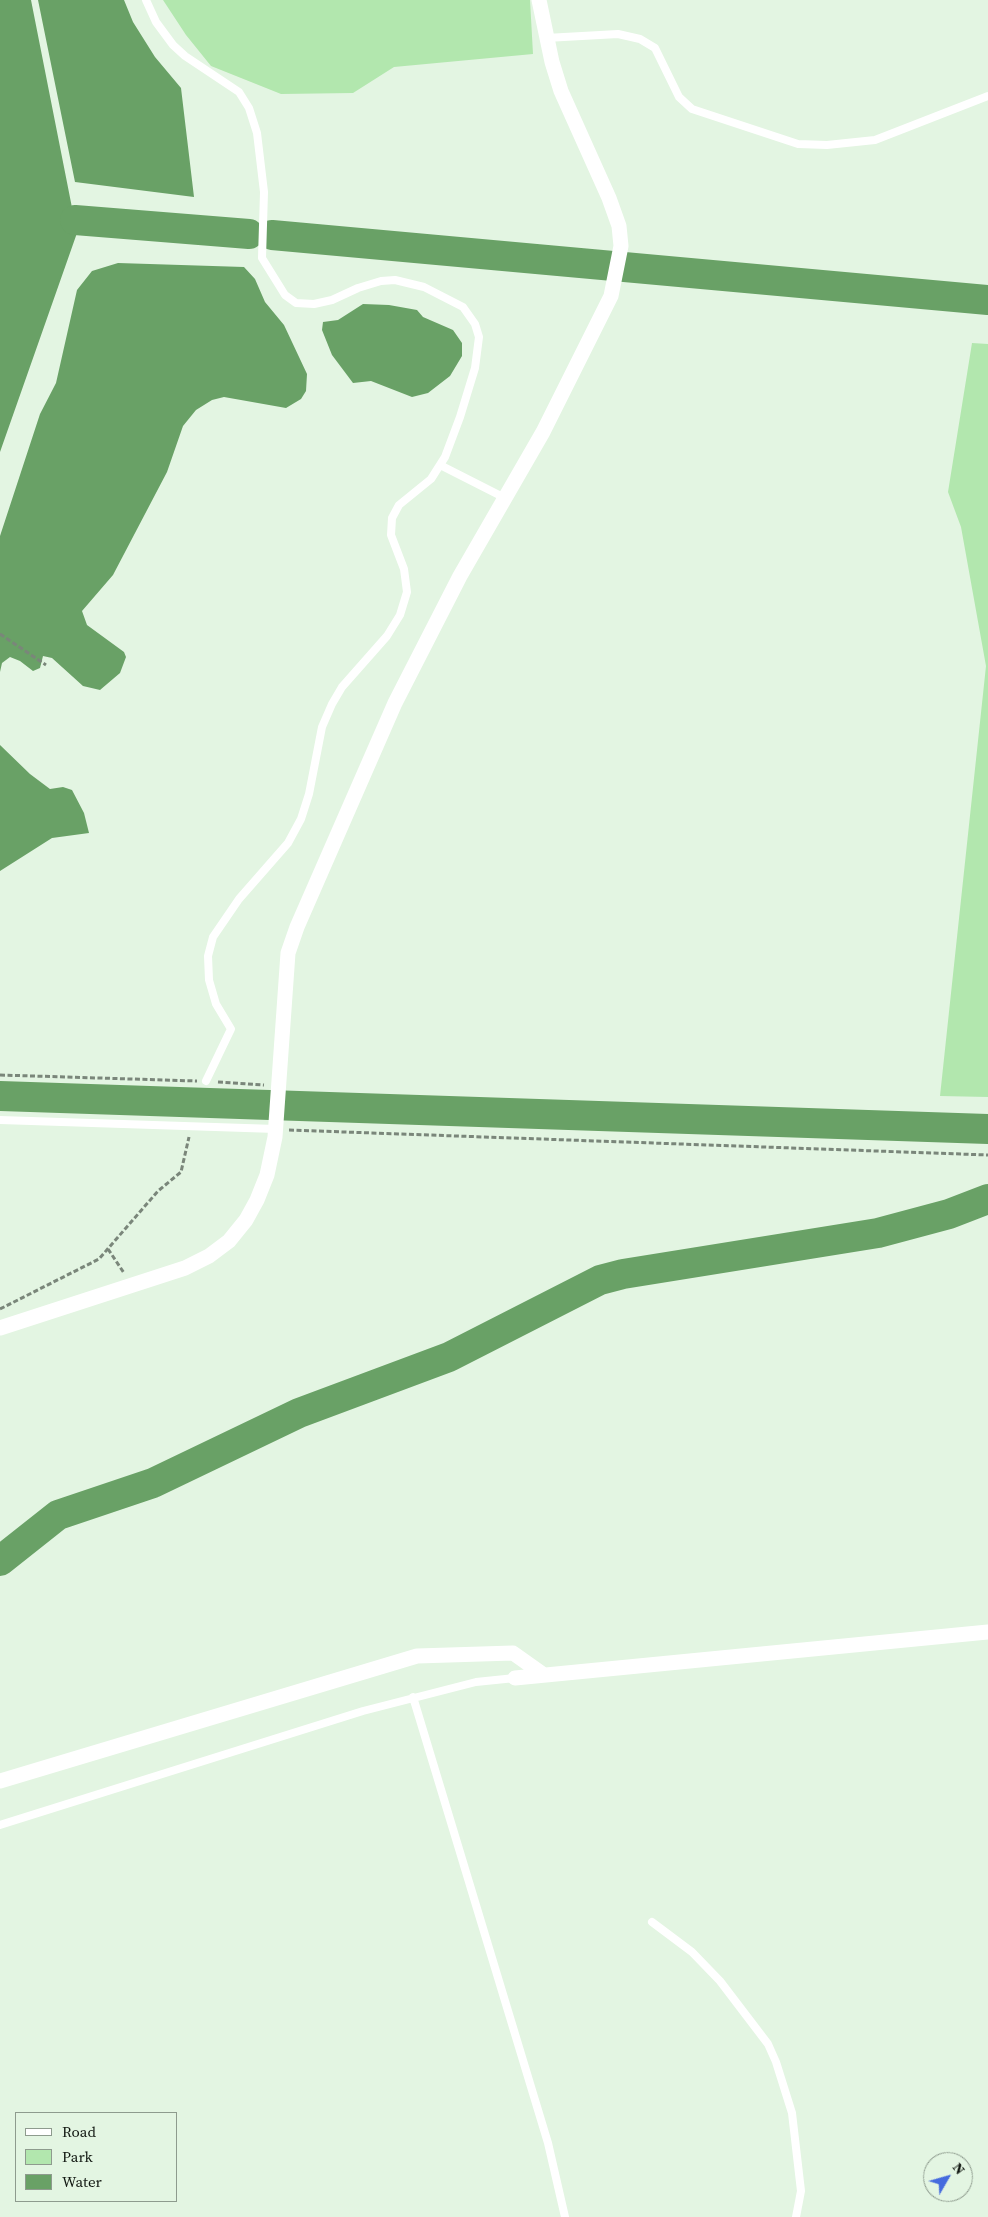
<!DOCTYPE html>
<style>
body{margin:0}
#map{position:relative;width:988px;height:2217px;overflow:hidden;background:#e3f5e2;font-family:"Source Serif 4",serif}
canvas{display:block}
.legend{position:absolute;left:15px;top:2112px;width:162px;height:90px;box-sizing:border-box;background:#e3f5e2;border:1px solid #8e9b8e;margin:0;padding:6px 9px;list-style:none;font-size:15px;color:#0f150f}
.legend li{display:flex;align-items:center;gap:10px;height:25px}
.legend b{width:25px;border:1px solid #8e9b8e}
.north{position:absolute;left:923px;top:2152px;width:50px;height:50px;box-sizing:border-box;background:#e3f5e2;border:1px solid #8e9b8e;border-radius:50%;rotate:52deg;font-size:14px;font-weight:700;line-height:20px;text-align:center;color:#0f150f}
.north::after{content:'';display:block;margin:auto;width:18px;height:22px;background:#456bde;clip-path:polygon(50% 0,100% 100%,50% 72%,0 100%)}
</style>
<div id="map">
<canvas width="988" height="2217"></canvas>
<ul class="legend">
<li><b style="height:6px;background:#fff"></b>Road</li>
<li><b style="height:14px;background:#b2e7ae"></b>Park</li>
<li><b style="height:14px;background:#69a166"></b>Water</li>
</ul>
<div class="north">N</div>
</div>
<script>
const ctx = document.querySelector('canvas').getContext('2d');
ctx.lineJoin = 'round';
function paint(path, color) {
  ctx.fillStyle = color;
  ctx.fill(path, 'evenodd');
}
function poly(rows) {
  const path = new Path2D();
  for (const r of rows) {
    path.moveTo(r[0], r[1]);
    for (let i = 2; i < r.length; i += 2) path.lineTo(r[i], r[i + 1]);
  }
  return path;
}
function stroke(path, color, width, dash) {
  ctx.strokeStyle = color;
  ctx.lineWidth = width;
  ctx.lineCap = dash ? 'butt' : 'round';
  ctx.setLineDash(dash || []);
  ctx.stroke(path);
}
const green = poly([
 [163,0,530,0,533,54,394,67,353,93,281,94,211,66,186,35],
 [972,343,988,344,988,1097,940,1096,986,666,961,527,948,492]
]);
const water = poly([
 [0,0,31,0,77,233,0,452],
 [38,0,124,0,133,22,155,57,181,88,194,197,75,182],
 [118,263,244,267,255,279,265,302,284,325,307,374,306,391,301,399,286,408,224,397,212,400,196,410,183,426,167,472,113,575,82,611,87,625,124,652,126,657,120,673,100,690,83,686,52,658,43,656,40,668,33,671,20,661,10,657,2,663,0,672,0,536,40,414,56,383,77,290,92,271],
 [363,304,389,305,417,310,423,317,453,330,462,343,462,356,450,376,428,393,412,397,371,381,353,383,332,355,322,330,323,322,338,320],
 [0,745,30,774,50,789,63,787,72,790,84,813,89,833,52,838,0,871]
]);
const river = poly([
 [75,220,249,234],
 [272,235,988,300],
 [0,1096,988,1129],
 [0,1561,58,1515,153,1483,299,1413,449,1357,600,1280,623,1274,878,1233,949,1214,988,1199]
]);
const path = poly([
 [0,634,46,665],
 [0,1075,197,1081],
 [218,1082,264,1085],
 [289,1130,988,1155],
 [108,1249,124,1273],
 [0,1309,99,1259,158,1191,181,1172,189,1137]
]);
const service = poly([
 [146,0,156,22,173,45,185,56,239,92,249,108,257,133,264,192,262,258,285,295,296,303,314,304,332,300,358,288,381,281,395,280,424,287,463,307,475,324,479,337,475,368,460,417,445,457,431,479,399,505,392,518,391,535,404,569,407,592,400,615,387,636,342,687,332,704,322,727,309,794,301,819,288,843,239,899,213,937,208,956,209,980,216,1004,231,1029,206,1081],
 [546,38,618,34,640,39,655,48,679,97,692,109,798,144,827,145,875,140,988,96],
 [440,465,505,498],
 [0,1120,276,1129],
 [413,1697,548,2143,565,2217],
 [0,1825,363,1711,476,1682,515,1678],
 [652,1922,692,1952,720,1981,768,2044,776,2062,792,2113,801,2191,796,2217]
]);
const minor = poly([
 [0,1328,185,1268,209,1256,229,1241,246,1220,257,1200,267,1175,275,1137,288,953,297,927,395,703,460,576,543,432,611,296,621,246,619,226,609,198,561,91,552,62,539,0],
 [515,1678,988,1632],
 [0,1781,417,1656,513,1653,544,1675]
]);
paint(green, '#b2e7ae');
paint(water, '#69a166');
stroke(river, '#69a166', 30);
stroke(path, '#7a867a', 3, [5, 2.5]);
stroke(service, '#fff', 8);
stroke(minor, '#fff', 15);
</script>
